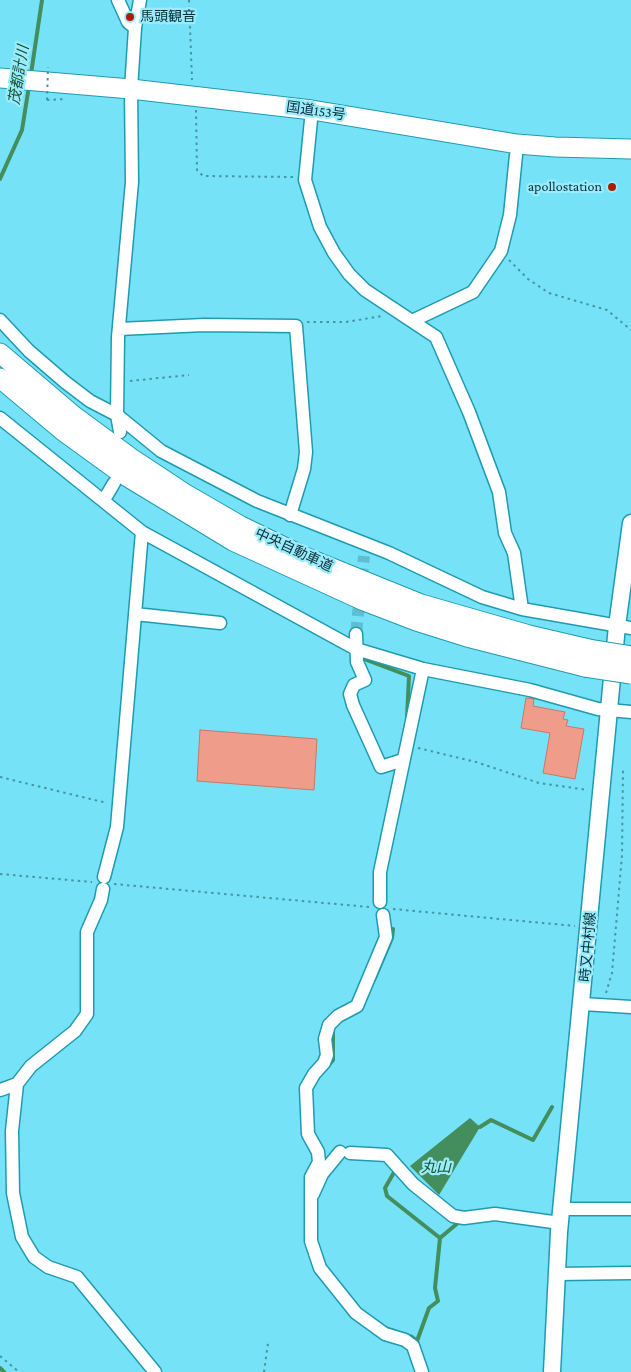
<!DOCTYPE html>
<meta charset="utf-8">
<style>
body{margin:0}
canvas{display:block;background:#75e2f8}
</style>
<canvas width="631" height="1372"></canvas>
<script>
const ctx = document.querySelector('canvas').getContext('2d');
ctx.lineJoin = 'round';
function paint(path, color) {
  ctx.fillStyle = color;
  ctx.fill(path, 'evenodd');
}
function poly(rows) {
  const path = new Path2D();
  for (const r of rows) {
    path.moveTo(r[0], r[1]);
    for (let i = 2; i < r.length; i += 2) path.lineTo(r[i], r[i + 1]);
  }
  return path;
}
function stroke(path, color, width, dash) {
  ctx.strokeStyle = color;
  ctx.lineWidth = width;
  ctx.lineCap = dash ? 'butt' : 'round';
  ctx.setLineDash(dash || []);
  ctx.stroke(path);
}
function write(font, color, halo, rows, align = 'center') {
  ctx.font = font + ' "Crimson Pro","Noto Sans JP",serif';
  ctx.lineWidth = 4.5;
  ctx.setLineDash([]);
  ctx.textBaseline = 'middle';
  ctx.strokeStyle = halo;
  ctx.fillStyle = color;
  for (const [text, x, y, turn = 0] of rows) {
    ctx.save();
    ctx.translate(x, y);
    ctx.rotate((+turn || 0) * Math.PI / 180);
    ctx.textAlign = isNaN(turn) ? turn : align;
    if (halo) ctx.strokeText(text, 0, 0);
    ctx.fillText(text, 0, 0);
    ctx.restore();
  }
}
const water = poly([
 [470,1118,480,1127,439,1195,410,1166]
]);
const stream = poly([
 [31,74,42,0],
 [0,179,22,130,29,86],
 [364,659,409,676,407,718],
 [374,980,392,938,393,929],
 [328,1066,333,1060,333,1032],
 [480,1127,491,1120,533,1140,552,1107],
 [396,1169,385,1188,387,1196,440,1238,435,1288,438,1301,429,1308,417,1341],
 [440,1238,459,1222],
 [385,1328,412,1337,417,1341,419,1348],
 [0,1368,4,1372]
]);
const building = poly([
 [526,698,534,699,533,706,565,712,563,719,568,720,566,726,584,729,575,779,543,773,550,733,521,728,526,698],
 [200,730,317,739,314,790,197,781,200,730]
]);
const minorTunnel = poly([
 [356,634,364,556]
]);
const path = poly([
 [189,0,192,80],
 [47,100,66,99],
 [196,110,197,170,203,176,293,177],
 [509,260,528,279,549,293,607,310,631,330],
 [307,322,346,322,382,316],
 [130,381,189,375],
 [418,748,476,762,539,783,588,790],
 [0,777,107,803],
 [0,874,92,882],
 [114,884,369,907],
 [393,909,575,926],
 [606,993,612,973,622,855,623,769],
 [0,1356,19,1372],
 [264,1372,268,1343]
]);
const minor = poly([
 [118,0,128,22,135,28],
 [311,120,305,180,320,227,334,253,349,274,365,290,436,337,469,412,499,492,505,533,514,553,522,609],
 [0,320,29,351,65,382,90,401,117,415,161,451,257,501,389,553,482,597,522,609,631,628],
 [412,321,473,292,501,251,510,215,516,155],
 [119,329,204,325,296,326,306,452,304,469,290,515],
 [0,418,142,532,356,649,423,669,530,690,598,709,631,712],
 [120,432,117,415,118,337,132,182,131,89,135,28,140,0],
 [104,500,114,483],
 [135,614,220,623],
 [356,634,357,662,365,680,354,685,350,694,353,705,381,767,403,760],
 [104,877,117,827,142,532],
 [103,889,101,900,87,932,87,1014,75,1031,31,1066,17,1084,12,1131,13,1193,22,1237,34,1257,48,1267,77,1277,155,1372],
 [380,902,380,872,423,669],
 [383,915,386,937,357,1006,338,1016,329,1025,325,1039,327,1055,324,1063,314,1074,306,1088,308,1134,318,1152,319,1162,311,1177,311,1241,320,1268,356,1313,385,1334,405,1340,413,1346,422,1372],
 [583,1004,631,1007],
 [0,1090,17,1084],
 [350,1153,387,1155,413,1184,453,1216,464,1218,495,1214,560,1223],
 [313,1194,322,1174,340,1152],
 [562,1209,631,1209],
 [557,1274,631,1273]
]);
const major = poly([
 [552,1372,559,1232,617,626,631,523]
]);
const highway = poly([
 [0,78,131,89,312,110,517,144,555,147,631,149],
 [0,353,74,416,131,458,184,493,241,526,305,557,421,604,529,635,589,649],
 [0,378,63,431,121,473,233,541,364,601,416,621,467,637,585,667]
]);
const pathBridge = poly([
 [47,100,48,67]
]);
const highwayBridge = poly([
 [589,649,631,656],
 [585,667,631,674]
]);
const markers = [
 [130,17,5,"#ab1d00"],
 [612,187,5,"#ab1d00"]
];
const poiNames = [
 ["馬頭観音",140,17],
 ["apollostation",602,187,"right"]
];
const streetNames = [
 ["国道153号",316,111,8],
 ["中央自動車道",294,550,25],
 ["時又中村線",588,947,-85]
];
const waterNames = [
 ["茂都計川",19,75,-81],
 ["丸山",436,1167]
];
paint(water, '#438e5c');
stroke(stream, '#438e5c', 4);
paint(building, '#f09c8a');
stroke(building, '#c87867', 1);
stroke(minorTunnel, '#60bed1', 12, [12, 6]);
stroke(minor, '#1f9bb0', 15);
stroke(major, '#1f9bb0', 19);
stroke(highway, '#1f9bb0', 21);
stroke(path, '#4794a3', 2, [2.5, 4]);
stroke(minor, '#fff', 12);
stroke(major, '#fff', 16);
stroke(highway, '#fff', 19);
stroke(highwayBridge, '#1f9bb0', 21, []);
stroke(pathBridge, '#4794a3', 2, [2.5, 4]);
stroke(highwayBridge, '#fff', 19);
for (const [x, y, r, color] of markers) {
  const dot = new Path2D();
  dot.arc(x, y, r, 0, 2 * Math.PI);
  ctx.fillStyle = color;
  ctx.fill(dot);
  stroke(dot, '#99ecfd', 2);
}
write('14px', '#0a2e35', '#99ecfd', poiNames, 'left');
write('14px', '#0a2e35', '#99ecfd', streetNames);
write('italic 15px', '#1a512e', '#99ecfd', waterNames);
</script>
